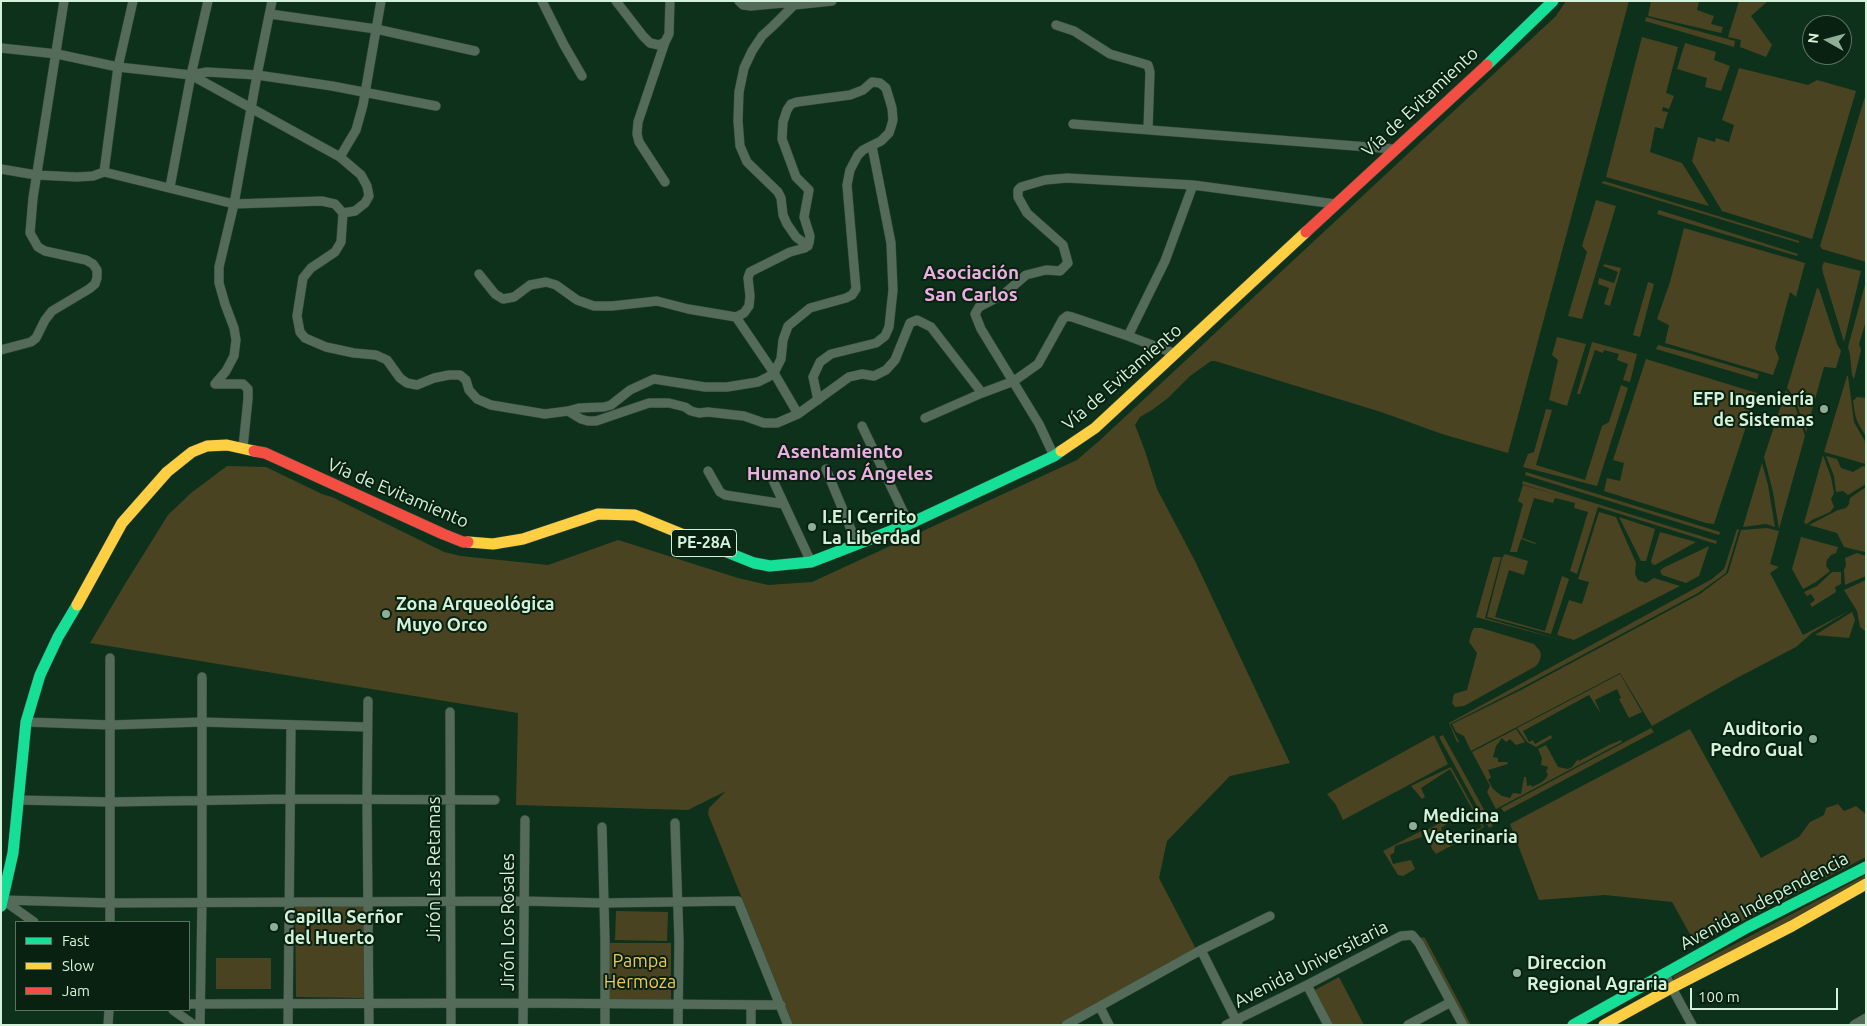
<!DOCTYPE html>
<meta charset="utf-8">
<style>
body{margin:0}
#map{position:relative;width:1867px;height:1026px;overflow:hidden;background:#0e311c;font-family:Ubuntu,sans-serif}
canvas{display:block}
.frame{position:absolute;inset:0;border:2px solid #d4f1d9;pointer-events:none}
.legend{position:absolute;left:15px;top:921px;width:175px;height:90px;box-sizing:border-box;background:#092110;border:1px solid #5a7460;margin:0;padding:6px 9px;list-style:none;font-size:15px;color:#d4f1d9}
.legend li{display:flex;align-items:center;gap:10px;height:25px}
.legend b{width:25px;border:1px solid #5a7460}
.north{position:absolute;left:1802px;top:15px;width:50px;height:50px;box-sizing:border-box;background:#092110;border:1px solid #5a7460;border-radius:50%;rotate:277deg;font-size:14px;font-weight:700;line-height:20px;text-align:center;color:#d4f1d9}
.north::after{content:'';display:block;margin:auto;width:18px;height:22px;background:#8fae97;clip-path:polygon(50% 0,100% 100%,50% 72%,0 100%)}
.scale{position:absolute;left:1690px;top:988px;width:148px;height:22px;box-sizing:border-box;border:2px solid #d4f1d9;border-top:0;padding-left:6px;font-size:15px;line-height:18px;white-space:nowrap;color:#d4f1d9;-webkit-text-stroke:4px #092110;paint-order:stroke}
</style>
<div id="map">
<canvas width="1867" height="1026"></canvas>
<div class="frame"></div>
<ul class="legend">
<li><b style="height:6px;background:#16e098"></b>Fast</li>
<li><b style="height:6px;background:#ffcf43"></b>Slow</li>
<li><b style="height:6px;background:#f24e42"></b>Jam</li>
</ul>
<div class="north">N</div>
<div class="scale">100 m</div>
</div>
<script>
const ctx = document.querySelector('canvas').getContext('2d');
ctx.lineJoin = 'round';
function paint(path, color) {
  ctx.fillStyle = color;
  ctx.fill(path, 'evenodd');
}
function poly(rows) {
  const path = new Path2D();
  for (const r of rows) {
    path.moveTo(r[0], r[1]);
    for (let i = 2; i < r.length; i += 2) path.lineTo(r[i], r[i + 1]);
  }
  return path;
}
function stroke(path, color, width, dash) {
  ctx.strokeStyle = color;
  ctx.lineWidth = width;
  ctx.lineCap = dash ? 'butt' : 'round';
  ctx.setLineDash(dash || []);
  ctx.stroke(path);
}
function write(font, color, halo, rows, align = 'center') {
  ctx.font = font + ' Ubuntu,sans-serif';
  ctx.lineWidth = 4;
  ctx.setLineDash([]);
  ctx.textBaseline = 'middle';
  ctx.strokeStyle = halo;
  ctx.fillStyle = color;
  for (const [text, x, y, turn = 0] of rows) {
    ctx.save();
    ctx.translate(x, y);
    ctx.rotate((+turn || 0) * Math.PI / 180);
    ctx.textAlign = isNaN(turn) ? turn : align;
    if (halo) ctx.strokeText(text, 0, 0);
    ctx.fillText(text, 0, 0);
    ctx.restore();
  }
}
const green = poly([
 [1566,1,1629,1,1508,453,1442,434,1381,412,1215,361,1211,361,1190,376,1168,398,1152,410,1140,417,1135,425,1145,451,1157,489,1195,561,1290,763,1230,776,1167,841,1159,878,1197,951,1058,1025,793,1025,708,814,709,808,726,791,688,810,516,805,518,713,90,643,125,584,168,515,191,493,227,466,266,467,322,494,332,497,444,552,461,556,548,565,618,540,738,578,768,585,812,582,1077,460,1099,441,1556,16],
 [1651,1,1699,1,1697,10,1714,16,1711,24,1723,27,1721,33,1648,16],
 [1739,1,1768,1,1751,16,1772,45,1766,57,1740,47,1741,40,1728,37],
 [1646,17,1735,41,1734,47,1645,21],
 [1642,37,1678,47,1666,93,1674,96,1669,109,1663,107,1662,111,1668,112,1663,129,1655,127,1650,152,1682,163,1709,206,1606,177],
 [1685,43,1716,52,1714,60,1730,66,1721,91,1705,87,1707,78,1677,69],
 [1739,68,1808,85,1817,80,1856,91,1812,239,1722,211,1692,161,1698,137,1715,142,1716,138,1729,142,1734,125,1722,120],
 [1866,93,1866,262,1822,249,1820,246],
 [1604,181,1799,241,1799,243,1601,183],
 [1596,200,1616,206,1582,319,1568,316,1587,252,1582,246],
 [1659,210,1798,254,1797,256,1657,214],
 [1684,228,1805,263,1796,297,1790,292,1775,348,1779,358,1773,375,1665,343,1669,325,1657,319,1670,282],
 [1824,262,1861,271,1844,342,1823,273,1822,267],
 [1604,264,1621,268,1610,306,1604,304,1609,288,1598,284,1599,278,1614,283,1618,272,1603,266],
 [1866,281,1866,321,1859,344,1861,350,1854,379,1852,375,1850,355,1848,347],
 [1648,282,1654,284,1640,337,1633,335],
 [1817,288,1819,289,1837,344,1841,351,1836,368,1824,367,1806,432,1795,398,1787,388],
 [1557,337,1586,344,1567,406,1549,400,1558,360,1552,355],
 [1592,342,1637,354,1630,382,1623,380,1628,364,1617,360,1619,354,1604,350,1603,353,1595,350,1580,394,1577,394],
 [1658,345,1688,353,1759,374,1757,379,1656,349],
 [1646,359,1757,393,1714,524,1706,523,1604,491,1607,478,1620,481,1624,463,1613,460],
 [1847,376,1848,376,1854,422,1866,443,1866,464,1824,452],
 [1621,385,1628,388,1597,486,1523,467,1528,454,1534,452,1546,409,1552,410,1536,465,1585,480,1602,426,1609,422],
 [1786,390,1794,403,1805,436,1779,529,1773,492,1764,457],
 [1857,397,1866,398,1866,437,1857,421,1855,414,1853,401],
 [1823,455,1831,477,1834,493,1831,499,1834,507,1830,512,1812,520,1807,524,1804,523],
 [1826,456,1837,459,1841,468,1853,472,1863,466,1866,467,1866,484,1848,495,1843,491,1836,492,1834,476],
 [1762,463,1768,485,1775,527,1766,524,1743,527],
 [1526,472,1720,532,1719,535,1525,475],
 [1523,481,1717,541,1716,544,1598,507,1577,574,1570,571,1588,512,1574,508,1575,503,1555,498,1553,503,1534,498,1522,538,1536,543,1535,544,1521,539,1517,552,1510,552,1523,504,1518,501,1523,485,1564,497,1522,484],
 [1866,487,1865,552,1844,547,1837,533,1809,525,1838,510,1846,508,1849,504,1850,498],
 [1599,512,1616,517,1636,563,1635,574,1638,580,1646,583,1654,578,1680,586,1574,640,1557,635,1569,600,1582,604,1589,582,1578,579],
 [1619,517,1655,529,1646,561,1641,561],
 [1767,528,1779,531,1770,564,1779,567,1770,573,1803,635,1849,611,1812,633,1796,647,1735,679,1652,726,1620,673,1471,751,1464,736,1456,732,1452,724,1521,690,1700,594,1728,573,1741,530],
 [1737,529,1739,530,1726,573,1698,593,1519,689,1450,724,1459,742,1457,742,1449,723,1712,579,1724,569],
 [1660,532,1696,542,1655,565,1652,564,1651,561],
 [1801,537,1838,547,1836,553,1831,555,1827,560,1826,566,1830,571,1816,582,1803,589,1792,569],
 [1709,546,1699,576,1686,583,1662,575,1660,571,1663,568],
 [1857,553,1866,556,1866,576,1845,585,1844,570,1846,565,1845,558],
 [1505,554,1528,561,1524,575,1509,570,1495,617,1545,631,1562,576,1569,579,1551,634,1487,617,1502,558],
 [1493,557,1501,557,1485,618,1569,642,1476,617],
 [1832,572,1841,572,1841,584,1835,587,1836,592,1812,607,1810,604,1815,600,1811,594,1807,596,1804,592,1817,586],
 [1866,580,1866,629,1865,631,1860,627,1857,611,1844,590],
 [1852,612,1855,620,1849,638,1815,635],
 [1474,628,1481,628,1534,644,1540,651,1541,656,1539,662,1536,666,1464,706,1455,707,1452,703,1454,694,1467,690,1477,653,1469,642,1472,631],
 [1620,674,1642,712,1629,718,1619,699,1621,698,1617,689,1595,700,1601,714,1589,695,1523,731,1529,742,1533,740,1535,744,1551,735,1552,738,1536,747,1527,742,1517,728],
 [1651,728,1654,732,1504,812,1501,808],
 [1516,729,1525,742,1516,745,1510,739,1506,742,1502,738,1496,746,1493,757,1498,758,1498,762,1507,762,1508,764,1488,770,1491,777,1488,780,1493,789,1502,796,1510,798,1513,793,1521,794,1524,777,1526,777,1527,786,1531,785,1532,787,1542,782,1547,777,1548,774,1546,772,1548,767,1541,765,1542,758,1538,749,1546,745,1558,767,1568,769,1572,767,1578,759,1579,761,1609,745,1621,740,1622,742,1496,809,1487,792,1490,786,1472,752],
 [1690,729,1761,858,1799,837,1810,822,1824,815,1826,808,1838,804,1844,811,1856,806,1866,814,1866,857,1696,945,1672,902,1605,895,1539,900,1510,824],
 [1434,735,1448,764,1343,820,1336,805,1327,794],
 [1443,735,1493,826,1489,828,1439,737],
 [1451,767,1484,827,1471,835,1436,854,1432,849,1427,830,1447,819,1448,823,1441,828,1445,838,1465,836,1482,827,1450,769,1421,788,1425,797,1422,799,1411,786],
 [1421,831,1422,837,1395,846,1394,853,1390,855,1393,864,1411,860,1415,869,1403,876,1398,875,1383,851],
 [1866,875,1866,882,1673,981,1674,976],
 [366,905,367,998,296,997,295,906],
 [616,911,668,912,667,941,615,940],
 [1422,937,1425,938,1471,1025,1466,1025,1421,939],
 [608,943,671,943,671,1000,608,1000],
 [216,958,271,958,271,989,216,989],
 [1339,977,1364,1025,1331,1025,1313,991]
]);
const street = poly([
 [542,1,564,45,582,76],
 [616,1,643,36,650,43,659,45,665,42,669,34,670,1],
 [739,1,743,5,751,6,783,3,794,5],
 [270,14,376,29,475,51],
 [1056,25,1074,31,1110,54,1148,65,1150,72,1148,129],
 [665,42,638,122,637,134,639,142,665,182],
 [1,48,57,54,118,67,191,75,207,72,257,75,332,86,436,106],
 [1073,124,1394,149],
 [340,157,356,130,363,105,381,1],
 [1,169,36,175,77,177,93,176,104,172,234,204,322,201,335,204,343,213,355,211,365,203,369,196,367,186,361,175,340,157,191,75],
 [104,172,118,67,133,1],
 [170,187,191,75,208,1],
 [343,213,341,242,335,252,311,268,303,278,297,316,300,332,305,338,326,347,354,353,376,355,387,360,400,378,407,383,417,385,434,378,449,375,460,375,466,380,469,390,477,399,491,405,545,414,568,411,581,419,588,421,596,421,649,403,669,403,685,407,691,411,699,413,708,412,744,416,764,423,777,423,798,414,849,377,862,374,874,376,886,370,895,360,910,323,917,320,931,327,982,393],
 [808,246,796,237,787,224,783,215,781,198,778,192,747,162,740,146,738,121,739,92,744,68,752,51,762,36,773,26,794,5,832,1],
 [479,274,495,294,503,299,514,297,530,285,546,282,556,285,577,300,594,306,612,306,657,301,688,309,736,317,744,313,749,306,750,296,748,278,750,272,790,252,805,248,809,243,810,236,804,217,809,190,796,177,782,139,783,122,787,110,791,104,797,102,850,95,863,90,872,82,880,83,886,88,892,108,893,120,891,127,889,133,881,141,863,150,858,155,850,170,847,185,856,289,852,295,846,298,810,308,788,326,783,340,781,359,774,373,798,414],
 [1128,336,1165,261,1193,185],
 [1,350,31,342,36,338,45,320,52,311,89,289,95,284,97,278,97,270,93,264,86,260,45,251,38,247,30,233,33,198,64,1],
 [818,400,813,377,820,362,831,354,876,343,885,336,889,327,893,290,891,243,872,146],
 [568,411,579,408,604,407,611,405,630,390,654,379,705,387,727,387,758,382,768,377,774,373,736,317],
 [925,418,982,393,1014,381,1038,364,1063,319,1067,316,1072,317,1128,336,1176,354],
 [862,426,909,524],
 [243,447,248,399,248,389,243,384,215,384,226,371,234,356,236,340,234,328,225,304,219,283,219,267,234,204,257,75,272,1],
 [1054,456,1039,424,981,329,975,314,979,307,1004,294,1026,275,1046,270,1060,271,1068,263,1063,245,1027,213,1018,197,1018,190,1021,187,1045,180,1067,178,1193,185,1335,204],
 [826,469,857,544],
 [708,471,720,492,725,495,784,504],
 [771,476,811,562],
 [110,658,110,922],
 [368,701,367,800,369,1025],
 [450,712,451,1025],
 [26,722,111,725,202,722,367,727],
 [17,800,110,802,290,799,495,800],
 [675,823,679,941,678,1025],
 [602,827,605,940,605,1025],
 [3,900,110,903,523,901,603,903,738,901,788,1025],
 [3,900,34,922],
 [1201,950,1238,1024],
 [1664,973,1692,1025],
 [1307,985,1328,1025],
 [189,1004,524,1003,781,1005],
 [751,1005,751,1025],
 [1100,1007,1109,1025],
 [173,1010,194,1025],
 [108,1025,109,1010],
 [200,1025,202,902,202,677],
 [288,1025,291,725],
 [523,1025,525,820],
 [1066,1025,1201,950,1270,916],
 [1226,1025,1307,985,1401,936,1412,935,1419,943,1463,1025],
 [1408,1025,1451,1002],
 [1854,1025,1866,1018]
]);
const fast = poly([
 [1487,65,1553,1],
 [699,541,754,563,770,566,811,562,909,524,1054,456,1061,451],
 [1,906,13,853,26,722,40,675,58,637,77,605],
 [1573,1025,1748,927,1866,867]
]);
const slow = poly([
 [1061,451,1095,428,1306,232],
 [468,542,493,544,523,539,598,514,635,515,699,541],
 [77,605,122,523,167,472,192,452,207,446,227,445,254,451],
 [1604,1025,1673,987,1792,926,1866,884]
]);
const jam = poly([
 [1306,232,1487,65],
 [254,451,265,453,443,534,463,542,468,542]
]);
const markers = [
 [1824,409,5,"#8fae97"],
 [812,527,5,"#8fae97"],
 [386,614,5,"#8fae97"],
 [1813,739,5,"#8fae97"],
 [1413,826,5,"#8fae97"],
 [274,927,5,"#8fae97"],
 [1517,973,5,"#8fae97"]
];
const shields = [
 [704,543,65]
];
const shieldNames = [
 ["PE-28A",704,543]
];
const streetNames = [
 ["Vía de Evitamiento",1420,102,-43],
 ["Vía de Evitamiento",1122,377,-41],
 ["Vía de Evitamiento",398,493,23],
 ["Jirón Las Retamas",434,869,-90],
 ["Avenida Independencia",1764,901,-28],
 ["Jirón Los Rosales",508,922,-90],
 ["Avenida Universitaria",1311,964,-27]
];
const poiNames = [
 ["EFP Ingeniería",1814,399,"right"],
 ["de Sistemas",1814,420,"right"],
 ["I.E.I Cerrito",822,517],
 ["La Liberdad",822,538],
 ["Zona Arqueológica",396,604],
 ["Muyo Orco",396,625],
 ["Auditorio",1803,729,"right"],
 ["Pedro Gual",1803,750,"right"],
 ["Medicina",1423,816],
 ["Veterinaria",1423,837],
 ["Capilla Serñor",284,917],
 ["del Huerto",284,938],
 ["Direccion",1527,963],
 ["Regional Agraria",1527,984]
];
const parkNames = [
 ["Pampa",640,961],
 ["Hermoza",640,982]
];
const neighbourhoodNames = [
 ["Asociación",971,273],
 ["San Carlos",971,295],
 ["Asentamiento",840,452],
 ["Humano Los Ángeles",840,474]
];
paint(green, '#4a4321');
stroke(street, '#324839', 10);
stroke(fast, '#324839', 12);
stroke(slow, '#324839', 12);
stroke(jam, '#324839', 12);
stroke(street, '#546b5a', 9);
stroke(fast, '#16e098', 11);
stroke(slow, '#ffcf43', 11);
stroke(jam, '#f24e42', 11);
for (const [x, y, r, color] of markers) {
  const dot = new Path2D();
  dot.arc(x, y, r, 0, 2 * Math.PI);
  ctx.fillStyle = color;
  ctx.fill(dot);
  stroke(dot, '#092110', 2);
}
for (const [x, y, w] of shields) {
  const box = new Path2D();
  box.roundRect(x - w / 2, y - 13.5, w, 27, 4);
  ctx.fillStyle = '#092110';
  ctx.fill(box);
  stroke(box, '#d4f1d9', 1);
}
write('bold 16px', '#d4f1d9', null, shieldNames);
write('18px', '#d4f1d9', '#092110', streetNames);
write('bold 18px', '#d4f1d9', '#092110', poiNames, 'left');
write('18px', '#efc955', '#092110', parkNames);
write('bold 19px', '#ecafe4', '#092110', neighbourhoodNames);
</script>
